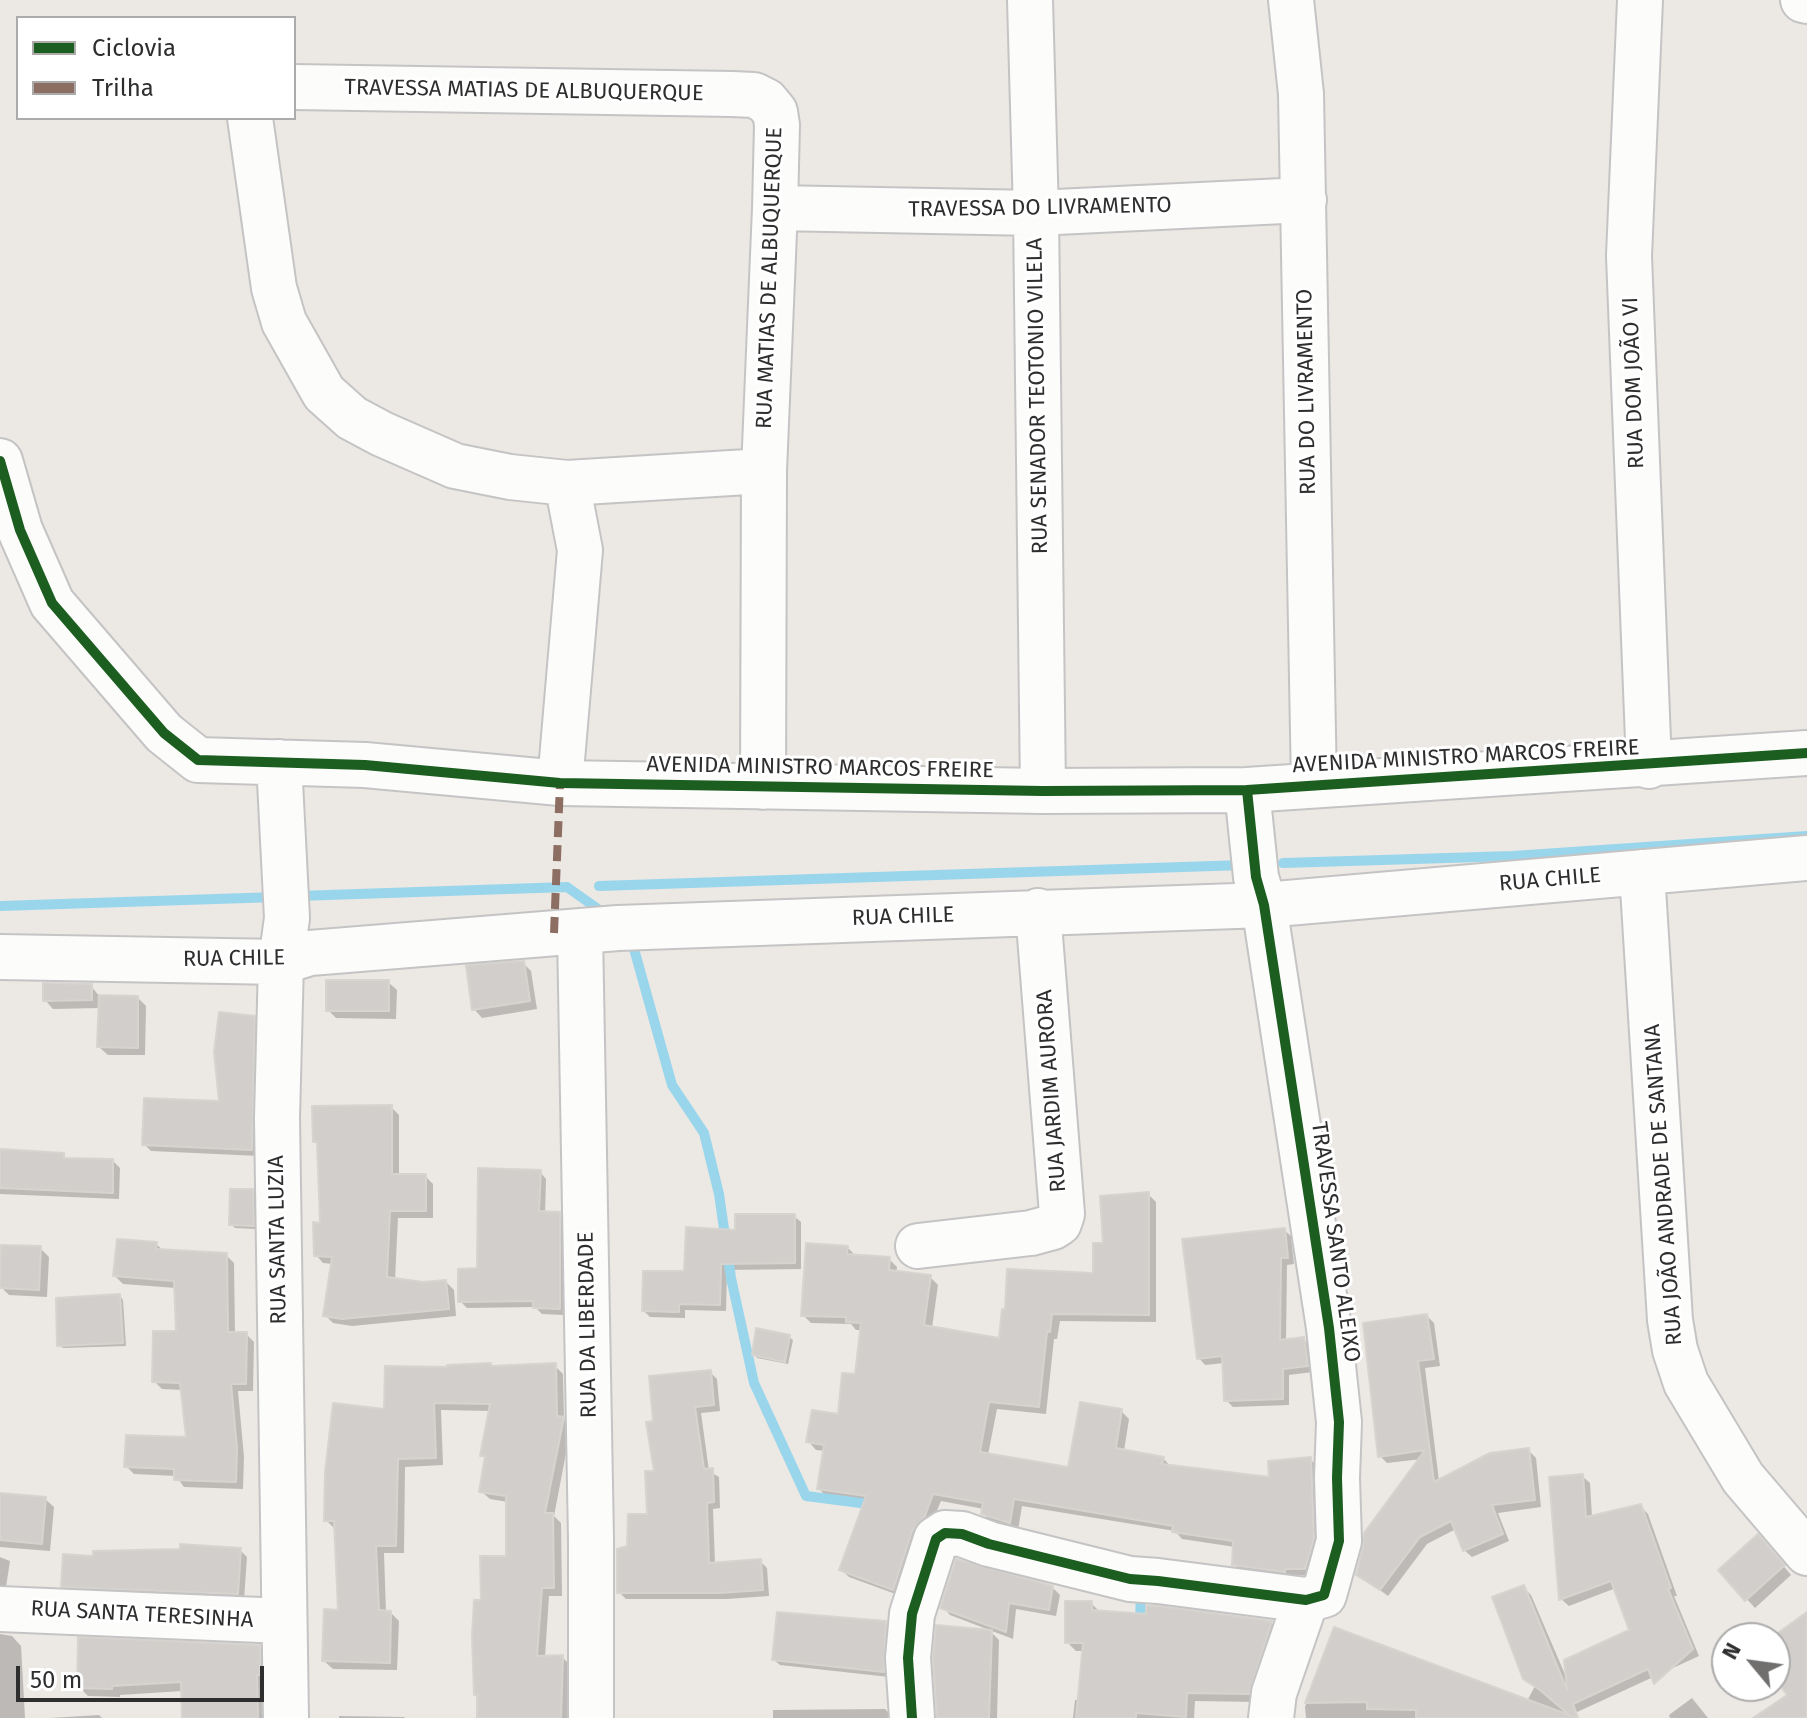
<!DOCTYPE html>
<meta charset="utf-8">
<style>
body{margin:0}
#map{position:relative;width:1807px;height:1718px;overflow:hidden;background:#ece8e4;font-family:"Fira Sans",sans-serif}
canvas{display:block}
.legend{position:absolute;left:16px;top:16px;width:280px;height:104px;box-sizing:border-box;background:#fff;border:2px solid #ababab;margin:0;padding:10px 14px;list-style:none;font-size:24px;color:#2e2e2e}
.legend li{display:flex;align-items:center;gap:16px;height:40px}
.legend b{width:40px;border:2px solid #ababab}
.north{position:absolute;left:1711px;top:1622px;width:80px;height:80px;box-sizing:border-box;background:#fff;border:2px solid #ababab;border-radius:50%;rotate:299deg;font-size:22px;font-weight:700;line-height:32px;text-align:center;color:#2e2e2e}
.north::after{content:'';display:block;margin:auto;width:28px;height:36px;background:#706f6e;clip-path:polygon(50% 0,100% 100%,50% 72%,0 100%)}
.scale{position:absolute;left:16px;top:1666px;width:248px;height:36px;box-sizing:border-box;border:4px solid #2e2e2e;border-top:0;padding-left:10px;font-size:24px;line-height:28px;white-space:nowrap;color:#2e2e2e;-webkit-text-stroke:6px #fff;paint-order:stroke}
</style>
<div id="map">
<canvas width="1807" height="1718"></canvas>
<ul class="legend">
<li><b style="height:10px;background:#1b5e20"></b>Ciclovia</li>
<li><b style="height:10px;background:#8d6e63"></b>Trilha</li>
</ul>
<div class="north">N</div>
<div class="scale">50 m</div>
</div>
<script>
const ctx = document.querySelector('canvas').getContext('2d');
ctx.lineJoin = 'round';
function paint(path, color) {
  ctx.fillStyle = color;
  ctx.fill(path, 'evenodd');
}
function poly(rows) {
  const path = new Path2D();
  for (const r of rows) {
    path.moveTo(r[0], r[1]);
    for (let i = 2; i < r.length; i += 2) path.lineTo(r[i], r[i + 1]);
  }
  return path;
}
function stroke(path, color, width, dash) {
  ctx.strokeStyle = color;
  ctx.lineWidth = width;
  ctx.lineCap = dash ? 'butt' : 'round';
  ctx.setLineDash(dash || []);
  ctx.stroke(path);
}
function write(font, color, halo, rows, align = 'center') {
  ctx.font = font + ' "Fira Sans",sans-serif';
  ctx.lineWidth = 6;
  ctx.setLineDash([]);
  ctx.textBaseline = 'middle';
  ctx.strokeStyle = halo;
  ctx.fillStyle = color;
  for (const [text, x, y, turn = 0] of rows) {
    ctx.save();
    ctx.translate(x, y);
    ctx.rotate((+turn || 0) * Math.PI / 180);
    ctx.textAlign = isNaN(turn) ? turn : align;
    if (halo) ctx.strokeText(text, 0, 0);
    ctx.fillText(text, 0, 0);
    ctx.restore();
  }
}
const shadow = poly([
 [523,963,531,971,537,1009,482,1018,474,1009],
 [388,982,397,990,396,1019,336,1018,328,1010],
 [91,986,100,997,138,998,146,1006,145,1055,108,1055,99,1047,100,1008,53,1009,45,1000],
 [254,1018,261,1025,259,1156,151,1151,144,1144,221,1103],
 [391,1107,399,1115,399,1176,425,1176,433,1184,433,1218,398,1218,395,1280,423,1284,446,1282,454,1290,456,1316,352,1326,333,1323,325,1315,333,1264,323,1263,316,1255,322,1225,319,1145,315,1141],
 [0,1151,63,1155,69,1161,113,1161,120,1168,119,1199,0,1194],
 [540,1172,546,1179,545,1214,559,1214,566,1221,565,1315,542,1314,535,1307,467,1308,460,1301],
 [252,1191,256,1195,256,1229,235,1228,231,1224],
 [1148,1194,1156,1202,1156,1322,1060,1321,1057,1339,1054,1339,1046,1414,997,1409,988,1455,1070,1470,1121,1411,1129,1419,1124,1451,1163,1458,1172,1468,1271,1480,1310,1459,1318,1467,1321,1547,1313,1576,1242,1572,1234,1564,1235,1547,1182,1539,1175,1531,1022,1506,1018,1530,991,1522,983,1514,984,1509,941,1501,901,1596,849,1577,841,1569,866,1502,827,1497,819,1489,825,1451,816,1450,809,1442,840,1417,857,1377,862,1330,856,1330,851,1324,811,1323,803,1315,847,1247,855,1255,889,1259,897,1267,896,1273,930,1277,938,1285,932,1328,1000,1340,1095,1275,1106,1245],
 [794,1216,801,1222,801,1269,727,1270,726,1311,685,1310,685,1318,650,1317,644,1311,737,1233],
 [1284,1230,1291,1236,1294,1264,1287,1265,1286,1341,1303,1339,1310,1345,1313,1372,1289,1375,1289,1405,1233,1407,1226,1400,1224,1363,1205,1365,1199,1358],
 [156,1244,164,1251,226,1255,234,1263,235,1334,246,1334,254,1342,253,1391,238,1391,244,1457,243,1489,184,1487,176,1476,134,1474,126,1466,188,1439,183,1390,162,1389,154,1381,178,1333,176,1288,123,1284,115,1276],
 [40,1248,49,1257,47,1297,9,1295,1,1287],
 [120,1296,123,1300,126,1346,63,1348,59,1345],
 [1427,1316,1434,1323,1440,1366,1425,1368,1439,1481,1528,1450,1536,1458,1541,1507,1498,1513,1509,1541,1472,1557,1464,1550,1456,1529,1427,1544,1388,1596,1358,1574,1422,1459,1387,1463,1380,1456],
 [789,1337,793,1340,788,1364,757,1358,754,1354],
 [555,1366,563,1374,564,1420,571,1427,554,1516,561,1523,562,1596,549,1596,545,1657,562,1657,570,1665,569,1718,479,1718,479,1698,476,1694,483,1603,508,1558,508,1502,490,1499,481,1491,486,1459,483,1455,491,1411,441,1410,443,1465,405,1467,404,1553,384,1553,386,1613,391,1613,399,1621,397,1670,333,1669,324,1661,340,1612,334,1528,326,1520,386,1411],
 [710,1372,717,1379,720,1411,701,1413,709,1471,719,1477,720,1508,713,1509,715,1564,760,1561,767,1568,769,1596,727,1599,626,1599,619,1592,629,1547,649,1516,656,1473,655,1423],
 [1582,1476,1590,1483,1592,1517,1640,1506,1648,1514,1677,1596,1674,1596,1699,1656,1575,1713,1573,1711,1572,1718,1306,1718,1305,1707,1335,1630,1527,1701,1535,1686,1525,1678,1524,1588,1531,1595,1567,1679,1631,1631,1616,1588,1569,1606,1561,1599],
 [1567,1686,1569,1714,1565,1700],
 [0,1495,45,1499,54,1507,50,1551,0,1547],
 [1766,1545,1791,1575,1755,1608,1720,1570],
 [240,1550,247,1557,244,1600,70,1593,63,1586,95,1558],
 [0,1557,10,1561,6,1587,0,1588],
 [1052,1587,1060,1595,1056,1616,1016,1609,1013,1639,950,1615,943,1607],
 [1091,1603,1101,1613,1148,1617,1148,1608,1271,1623,1280,1631,1257,1702,1195,1701,1194,1718,1073,1718,1075,1700,1080,1700,1084,1651,1076,1651,1067,1642],
 [885,1623,891,1629,889,1677,780,1665,774,1660],
 [991,1632,999,1640,997,1718,939,1718],
 [0,1634,12,1636,21,1646,25,1718,0,1718],
 [259,1647,268,1656,266,1718,184,1718,183,1691,120,1695,120,1697,88,1696,79,1687],
 [1692,1698,1708,1718,1670,1718,1669,1715],
 [885,1709,894,1718,773,1718,773,1710],
 [99,1715,102,1718,50,1718],
 [339,1716,404,1717,405,1718,339,1718]
]);
const stream = poly([
 [1283,863,1513,856,1807,836],
 [599,886,1244,865],
 [298,896,567,887,605,914],
 [0,906,278,897],
 [631,938,672,1085,704,1133,719,1194,731,1278,754,1383,806,1496,876,1505],
 [1140,1624,1141,1588]
]);
const building = poly([
 [524,961,530,1001,472,1010,466,965,524,961],
 [326,980,389,980,389,1011,326,1011,326,980],
 [43,983,92,984,92,1000,43,1001,43,983],
 [99,995,138,996,138,1048,97,1047,99,995],
 [219,1012,255,1016,252,1150,142,1145,144,1098,219,1101,214,1052,219,1012],
 [392,1105,392,1174,426,1174,426,1211,390,1211,387,1277,423,1282,446,1280,449,1309,342,1319,323,1316,332,1257,314,1256,313,1222,320,1223,317,1142,313,1142,312,1106,392,1105],
 [0,1149,64,1153,64,1158,113,1159,113,1193,0,1188,0,1149],
 [478,1168,541,1170,539,1211,560,1212,560,1309,533,1308,533,1301,458,1302,458,1269,477,1268,478,1168],
 [230,1189,253,1189,254,1226,229,1225,230,1189],
 [1149,1192,1149,1315,1052,1314,1050,1332,1047,1332,1039,1407,989,1402,980,1452,1068,1467,1080,1402,1122,1409,1116,1448,1164,1457,1162,1464,1269,1477,1268,1461,1311,1457,1314,1538,1305,1569,1285,1569,1285,1572,1232,1565,1233,1541,1172,1532,1173,1526,1014,1499,1010,1523,981,1514,983,1503,933,1494,925,1516,912,1531,893,1590,839,1570,866,1496,817,1489,824,1445,806,1442,812,1410,838,1414,842,1373,855,1374,861,1323,846,1322,846,1317,801,1316,806,1243,848,1246,847,1254,890,1257,889,1270,931,1275,924,1325,999,1338,1002,1309,1005,1309,1007,1269,1093,1273,1093,1243,1103,1243,1100,1196,1149,1192],
 [735,1214,795,1214,795,1263,721,1264,720,1305,679,1304,679,1312,642,1311,643,1271,684,1271,686,1227,735,1230,735,1214],
 [1285,1228,1288,1258,1281,1258,1280,1340,1304,1337,1308,1366,1283,1369,1283,1399,1224,1401,1222,1356,1197,1359,1182,1239,1285,1228],
 [117,1239,157,1242,156,1249,227,1253,228,1332,247,1332,246,1384,231,1384,237,1448,236,1482,174,1480,174,1469,124,1467,126,1435,186,1437,180,1383,152,1382,153,1331,176,1331,174,1281,113,1276,117,1239],
 [1,1245,41,1246,39,1290,0,1288,1,1245],
 [120,1294,123,1343,57,1346,56,1298,120,1294],
 [1427,1314,1434,1359,1418,1361,1434,1482,1490,1453,1529,1448,1535,1500,1492,1505,1503,1534,1463,1551,1451,1521,1420,1537,1380,1590,1356,1575,1363,1547,1364,1533,1425,1450,1378,1457,1363,1323,1427,1314],
 [756,1328,790,1335,785,1362,752,1355,756,1328],
 [491,1363,491,1366,556,1363,557,1416,564,1417,545,1513,553,1513,554,1588,542,1588,537,1656,563,1655,561,1718,477,1718,477,1695,474,1695,472,1636,474,1600,481,1600,480,1556,506,1556,506,1496,479,1492,485,1456,480,1456,490,1404,434,1403,436,1458,398,1459,396,1546,376,1546,379,1610,391,1611,390,1663,322,1661,324,1609,338,1610,334,1521,324,1521,325,1472,333,1403,384,1409,385,1366,447,1367,447,1365,491,1363],
 [711,1370,714,1405,695,1407,704,1469,713,1468,714,1502,707,1503,709,1563,761,1559,763,1590,719,1593,617,1593,617,1549,627,1546,628,1514,647,1514,645,1471,654,1471,646,1422,653,1421,649,1376,711,1370],
 [1583,1474,1586,1517,1641,1504,1671,1588,1668,1589,1693,1649,1654,1684,1648,1669,1573,1704,1578,1718,1570,1716,1570,1718,1416,1718,1416,1710,1367,1709,1367,1702,1305,1703,1334,1627,1569,1715,1540,1690,1523,1679,1492,1597,1524,1585,1567,1690,1564,1660,1629,1630,1611,1581,1559,1600,1549,1477,1583,1474],
 [0,1493,46,1497,42,1544,0,1540,0,1493],
 [1758,1534,1785,1565,1745,1601,1718,1570,1758,1534],
 [180,1544,241,1548,238,1594,61,1587,63,1554,93,1556,93,1551,180,1549,180,1544],
 [956,1559,1053,1586,1049,1610,1009,1603,1006,1632,940,1608,956,1559],
 [1065,1601,1092,1601,1092,1610,1146,1614,1146,1606,1159,1606,1272,1621,1249,1694,1187,1693,1186,1717,1136,1713,1136,1718,1076,1718,1083,1643,1065,1643,1065,1601],
 [777,1612,886,1621,884,1672,772,1660,777,1612],
 [1807,1612,1807,1718,1753,1718,1787,1695,1775,1678,1775,1635,1807,1612],
 [936,1625,992,1630,989,1718,937,1718,933,1658,936,1625],
 [78,1637,260,1645,260,1675,257,1675,258,1718,182,1718,181,1682,112,1686,112,1689,77,1688,78,1637]
]);
const minor = poly([
 [1030,0,1036,213,1043,791],
 [1291,0,1301,94,1314,785],
 [1640,0,1629,256,1649,766],
 [1803,0,1807,1],
 [294,87,732,94,754,95,766,101,775,112,777,125,775,208,764,471,763,787],
 [250,118,274,288,284,322,324,393,352,418,382,434,455,466,510,477,567,483,764,471],
 [775,208,1036,213,1304,200],
 [0,461,20,530,52,603,164,733,198,760,365,765,560,783,1043,791,1247,790,1807,753],
 [279,762,287,918,281,962,277,1118,286,1718],
 [560,783,580,550,567,483],
 [1642,872,1670,1320,1675,1350,1686,1383,1743,1478,1807,1553],
 [580,932,591,1540,591,1718],
 [0,957,281,962,310,953,618,928,1264,905,1807,858],
 [918,1246,1031,1233,1053,1227,1059,1223,1062,1214,1038,911],
 [0,1609,284,1621],
 [912,1718,908,1658,912,1614,936,1539,945,1533,962,1534,989,1544,1130,1579,1158,1581,1306,1600,1324,1595,1339,1541,1337,1478,1339,1422,1329,1328,1264,905,1256,877,1247,790],
 [1271,1718,1274,1693,1306,1600]
]);
const quiet = poly([
 [554,933,560,783]
]);
const cycleway = poly([
 [0,461,20,530,52,603,164,733,198,760,365,765,560,783,1043,791,1247,790,1807,753],
 [912,1718,908,1658,912,1614,936,1539,945,1533,962,1534,989,1544,1130,1579,1158,1581,1306,1600,1324,1595,1339,1541,1337,1478,1339,1422,1329,1328,1264,905,1256,877,1247,790]
]);
const streetNames = [
 ["TRAVESSA MATIAS DE ALBUQUERQUE",524,91,1],
 ["TRAVESSA DO LIVRAMENTO",1040,208,-1],
 ["RUA MATIAS DE ALBUQUERQUE",770,278,-88],
 ["RUA DOM JOÃO VI",1634,383,-92],
 ["RUA DO LIVRAMENTO",1307,392,-91],
 ["RUA SENADOR TEOTONIO VILELA",1038,396,-91],
 ["AVENIDA MINISTRO MARCOS FREIRE",1466,757,-3],
 ["AVENIDA MINISTRO MARCOS FREIRE",820,768,1],
 ["RUA CHILE",1550,880,-5],
 ["RUA CHILE",903,917,-2],
 ["RUA CHILE",234,959,-1],
 ["RUA JARDIM AURORA",1052,1091,-94],
 ["RUA JOÃO ANDRADE DE SANTANA",1664,1185,-94],
 ["RUA SANTA LUZIA",278,1240,-91],
 ["TRAVESSA SANTO ALEIXO",1335,1242,82],
 ["RUA DA LIBERDADE",588,1325,-91],
 ["RUA SANTA TERESINHA",142,1615,3]
];
paint(shadow, '#0003');
stroke(stream, '#99d6ec', 10);
paint(building, '#d1cecb');
stroke(building, '#d7d4d0', 2);
stroke(minor, '#c5c4c5', 48);
stroke(minor, '#fcfcfb', 44);
stroke(quiet, '#8d6e63', 8, [16, 8]);
stroke(cycleway, '#1b5e20', 10);
write('22px', '#2e2e2e', '#fff', streetNames);
</script>
